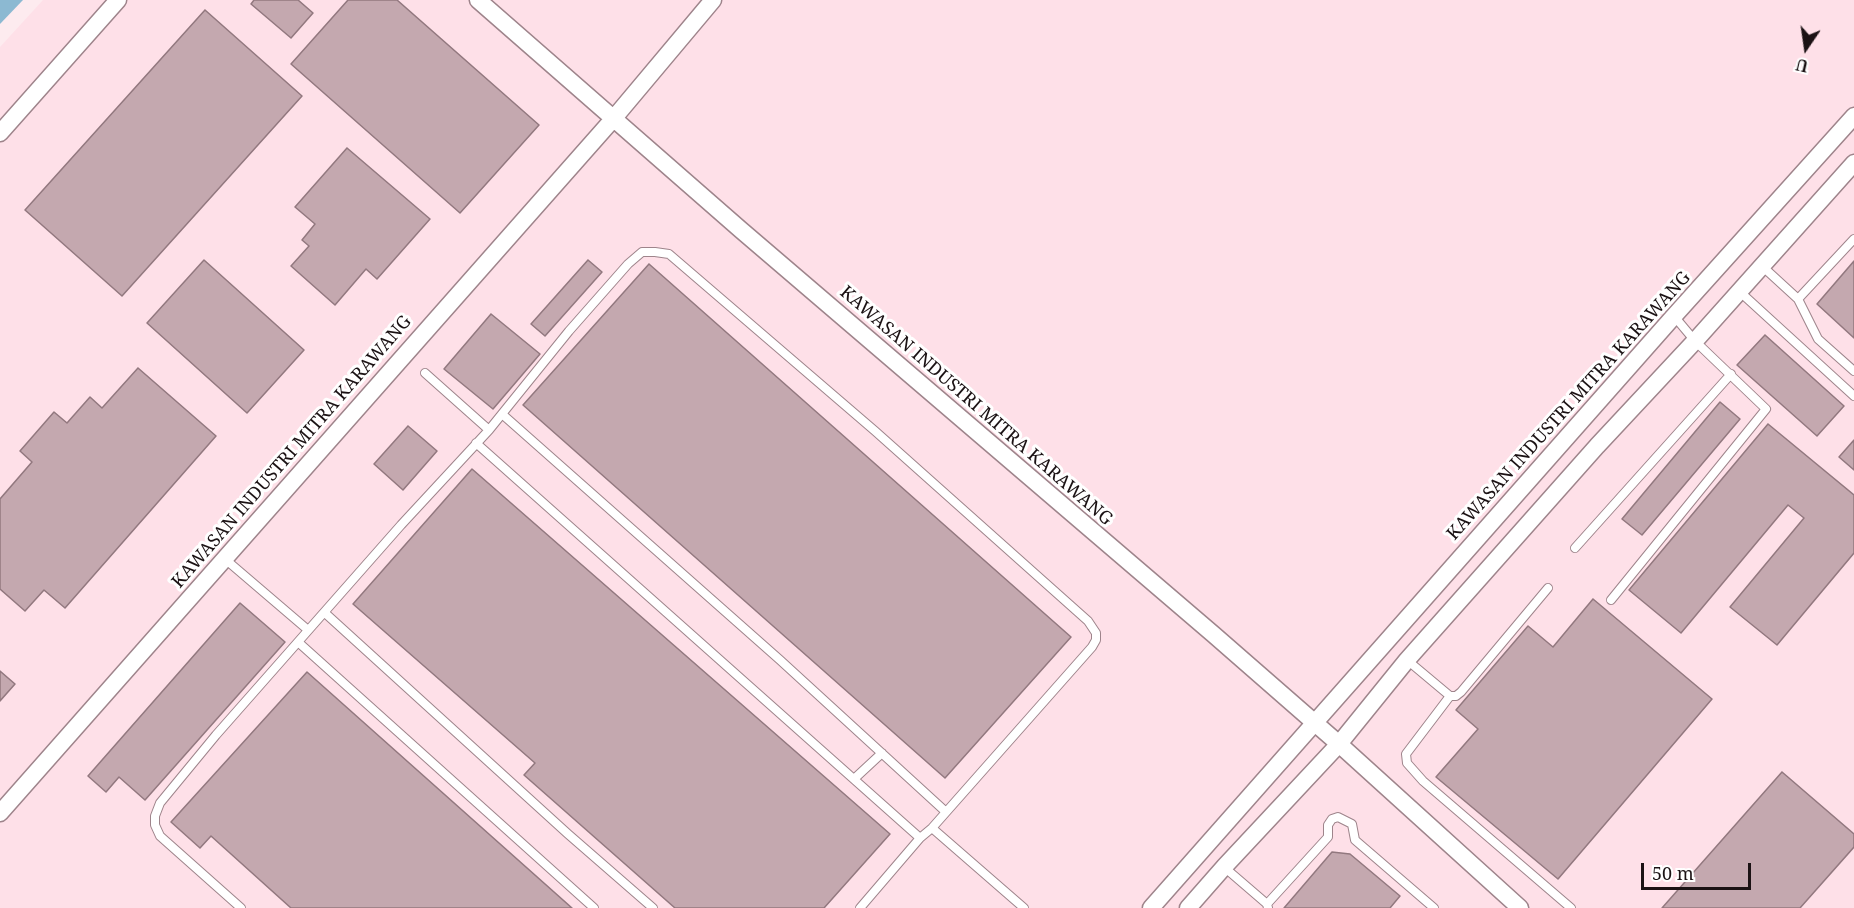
<!DOCTYPE html>
<style>
body{margin:0}
#map{position:relative;width:1854px;height:908px;overflow:hidden;background:#fdebef;font-family:"Noto Serif",serif}
canvas{display:block}
.north{position:absolute;left:1776px;top:18px;width:60px;height:60px;-webkit-text-stroke:4px #fff;paint-order:stroke;rotate:193deg;font-size:16px;font-weight:700;line-height:24px;text-align:center;color:#1b1214}
.north::after{content:'';display:block;margin:auto;width:21px;height:27px;background:#1b1214;clip-path:polygon(50% 0,100% 100%,50% 72%,0 100%)}
.scale{position:absolute;left:1641px;top:863px;width:110px;height:27px;box-sizing:border-box;border:3px solid #1b1214;border-top:0;padding-left:8px;font-size:18px;line-height:21px;white-space:nowrap;color:#1b1214;-webkit-text-stroke:4px #fff;paint-order:stroke}
</style>
<div id="map">
<canvas width="1854" height="908"></canvas>
<div class="north">U</div>
<div class="scale">50 m</div>
</div>
<script>
const ctx = document.querySelector('canvas').getContext('2d');
ctx.lineJoin = 'round';
function paint(path, color) {
  ctx.fillStyle = color;
  ctx.fill(path, 'evenodd');
}
function poly(rows) {
  const path = new Path2D();
  for (const r of rows) {
    path.moveTo(r[0], r[1]);
    for (let i = 2; i < r.length; i += 2) path.lineTo(r[i], r[i + 1]);
  }
  return path;
}
function stroke(path, color, width, dash) {
  ctx.strokeStyle = color;
  ctx.lineWidth = width;
  ctx.lineCap = dash ? 'butt' : 'round';
  ctx.setLineDash(dash || []);
  ctx.stroke(path);
}
function write(font, color, halo, rows, align = 'center') {
  ctx.font = font + ' "Noto Serif",serif';
  ctx.lineWidth = 6;
  ctx.setLineDash([]);
  ctx.textBaseline = 'middle';
  ctx.strokeStyle = halo;
  ctx.fillStyle = color;
  for (const [text, x, y, turn = 0] of rows) {
    ctx.save();
    ctx.translate(x, y);
    ctx.rotate((+turn || 0) * Math.PI / 180);
    ctx.textAlign = isNaN(turn) ? turn : align;
    if (halo) ctx.strokeText(text, 0, 0);
    ctx.fillText(text, 0, 0);
    ctx.restore();
  }
}
const built = poly([
 [43,0,1854,0,1854,908,0,908,0,47]
]);
const water = poly([
 [0,0,23,0,0,24]
]);
const building = poly([
 [254,0,298,0,313,13,291,38,251,4,254,0],
 [348,0,397,0,539,125,460,213,291,64,348,0],
 [205,10,302,96,122,296,25,210,205,10],
 [347,148,430,219,377,279,366,269,335,305,291,266,309,246,302,240,315,224,295,207,347,148],
 [204,260,304,350,247,413,147,323,204,260],
 [588,260,602,272,545,336,531,324,588,260],
 [1854,261,1854,338,1817,304,1854,261],
 [649,264,1071,637,945,778,523,405,649,264],
 [491,314,540,354,493,409,444,369,491,314],
 [1765,335,1844,406,1817,436,1737,365,1765,335],
 [138,368,216,436,65,608,44,590,25,611,0,589,0,499,32,462,20,451,54,412,67,423,90,397,102,408,138,368],
 [1720,402,1740,419,1642,535,1622,519,1720,402],
 [1768,424,1854,495,1854,553,1777,645,1730,607,1804,518,1788,505,1681,633,1629,590,1768,424],
 [408,426,437,451,403,490,374,464,408,426],
 [1854,440,1854,470,1839,457,1854,440],
 [472,469,890,834,824,908,675,908,524,775,535,763,353,604,472,469],
 [1593,599,1712,699,1558,879,1436,777,1478,729,1456,710,1528,626,1553,647,1593,599],
 [240,603,285,642,145,800,119,777,106,792,88,776,240,603],
 [0,671,15,684,0,701,0,671],
 [307,672,572,908,291,908,211,836,200,848,171,822,307,672],
 [1782,772,1854,834,1854,847,1800,908,1662,908,1782,772],
 [1332,852,1350,854,1400,896,1390,908,1284,908,1332,852]
]);
const lane = poly([
 [1762,266,1798,299,1818,339,1854,371],
 [1739,291,1854,396],
 [1798,299,1854,239],
 [425,373,489,430],
 [502,414,780,660,946,812],
 [476,443,920,838],
 [1575,548,1731,374],
 [225,559,308,630],
 [1611,600,1766,409,1695,341,1674,316],
 [325,613,568,834,653,908],
 [298,642,594,908],
 [1407,660,1450,696,1456,696,1461,692,1548,588],
 [1450,696,1406,754,1407,763,1423,781,1571,908],
 [854,779,882,753],
 [932,828,1024,908],
 [1224,867,1267,904,1268,908],
 [1267,904,1328,837,1328,825,1332,819,1338,817,1352,824,1355,840,1434,908],
 [241,908,160,836,155,825,155,816,160,803,216,735,401,525,489,430,569,331,628,264,642,252,655,252,669,254,875,431,1088,621,1096,633,1096,640,1092,647,932,828,920,838,860,908]
]);
const street = poly([
 [478,0,741,230,1213,634,1339,744,1520,908],
 [0,133,118,0],
 [0,813,614,118,713,0],
 [1151,908,1674,316,1854,116],
 [1188,908,1224,867,1339,744,1407,660,1597,446,1695,341,1854,163]
]);
const streetNames = [
 ["KAWASAN INDUSTRI MITRA KARAWANG",976,406,41],
 ["KAWASAN INDUSTRI MITRA KARAWANG",1569,406,-48],
 ["KAWASAN INDUSTRI MITRA KARAWANG",292,452,-49]
];
paint(built, '#fee0e8');
paint(water, '#8cb9d2');
paint(building, '#c4a8af');
stroke(building, '#92787f', 1.5);
stroke(lane, '#9e848b', 10);
stroke(street, '#9e848b', 19);
stroke(lane, '#fff', 8);
stroke(street, '#fff', 16);
write('18px', '#1b1214', '#fff', streetNames);
</script>
